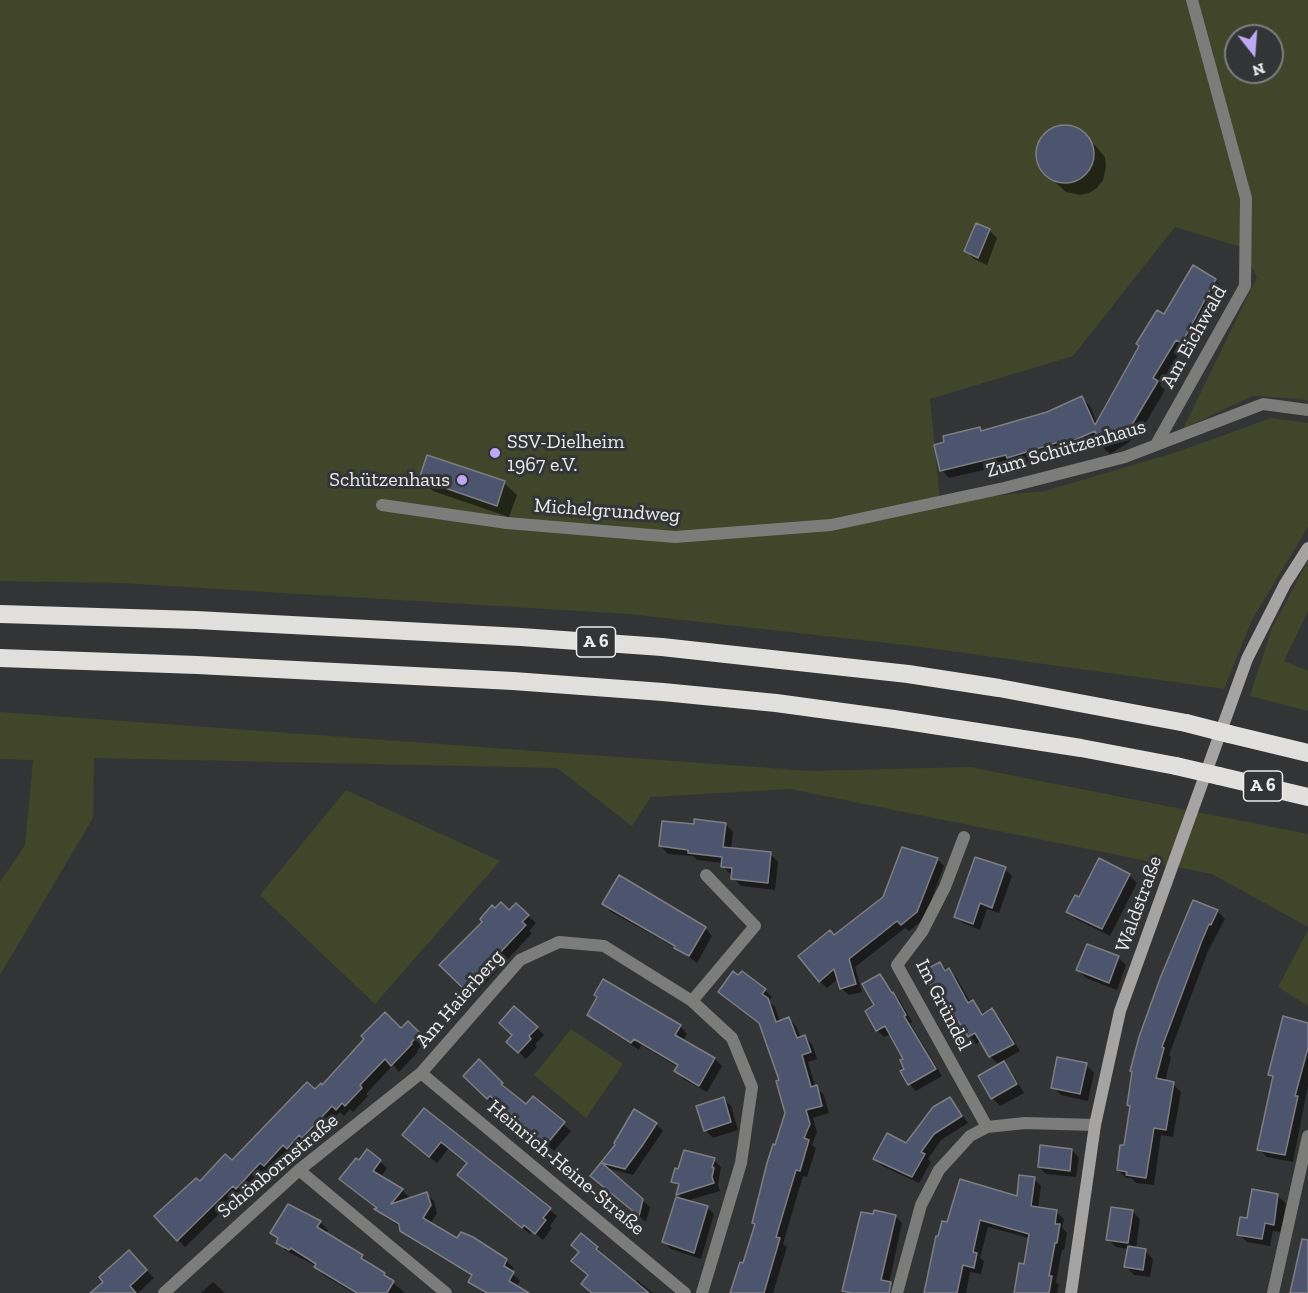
<!DOCTYPE html>
<meta charset="utf-8">
<style>
body{margin:0}
#map{position:relative;width:1308px;height:1293px;overflow:hidden;background:#333436;font-family:"Zilla Slab",serif}
canvas{display:block}
.north{position:absolute;left:1224px;top:24px;width:60px;height:60px;box-sizing:border-box;background:#333436;border:2px solid #7d7e80;border-radius:50%;rotate:163deg;font-size:16px;font-weight:700;line-height:24px;text-align:center;color:#ececee}
.north::after{content:'';display:block;margin:auto;width:21px;height:27px;background:#bda9f5;clip-path:polygon(50% 0,100% 100%,50% 72%,0 100%)}
</style>
<div id="map">
<canvas width="1308" height="1293"></canvas>
<div class="north">N</div>
</div>
<script>
const ctx = document.querySelector('canvas').getContext('2d');
ctx.lineJoin = 'round';
function paint(path, color) {
  ctx.fillStyle = color;
  ctx.fill(path, 'evenodd');
}
function poly(rows) {
  const path = new Path2D();
  for (const r of rows) {
    if (r.length === 3) {
      path.moveTo(r[0] + r[2], r[1]);
      path.arc(r[0], r[1], r[2], 0, 2 * Math.PI);
      continue;
    }
    path.moveTo(r[0], r[1]);
    for (let i = 2; i < r.length; i += 2) path.lineTo(r[i], r[i + 1]);
  }
  return path;
}
function stroke(path, color, width, dash) {
  ctx.strokeStyle = color;
  ctx.lineWidth = width;
  ctx.lineCap = dash ? 'butt' : 'round';
  ctx.setLineDash(dash || []);
  ctx.stroke(path);
}
function write(font, color, halo, rows, align = 'center') {
  ctx.font = font + ' "Zilla Slab",serif';
  ctx.lineWidth = 6;
  ctx.setLineDash([]);
  ctx.textBaseline = 'middle';
  ctx.strokeStyle = halo;
  ctx.fillStyle = color;
  for (const [text, x, y, turn = 0] of rows) {
    ctx.save();
    ctx.translate(x, y);
    ctx.rotate((+turn || 0) * Math.PI / 180);
    ctx.textAlign = isNaN(turn) ? turn : align;
    if (halo) ctx.strokeText(text, 0, 0);
    ctx.fillText(text, 0, 0);
    ctx.restore();
  }
}
const green = poly([
 [0,0,1308,0,1308,401,1300,399,1252,396,1183,429,1257,277,1241,247,1175,227,1073,356,930,399,940,501,1045,491,1177,452,1271,418,1308,423,1308,527,1252,620,1224,689,914,646,629,614,121,583,0,581],
 [1236,36,1272,36,1272,72,1236,72],
 [1308,561,1308,611,1284,661,1308,671,1308,711,1250,696,1272,628],
 [0,712,811,771,970,767,1308,834,1308,927,1212,874,790,789,651,797,632,826,557,768,94,758,93,818,0,975,0,882,25,845,33,760,0,759],
 [346,790,500,861,375,1004,260,895],
 [1308,930,1308,1006,1278,987],
 [571,1029,623,1064,586,1118,534,1075]
]);
const shadow = poly([
 [1066,126,1078,129,1086,135,1105,157,1106,166,1103,180,1097,188,1089,193,1080,195,1066,192,1045,173,1040,165,1037,156,1040,142,1045,134,1057,127],
 [989,230,997,238,987,265,974,259,966,251],
 [1215,280,1223,288,1190,350,1184,346,1160,385,1165,390,1141,431,1128,443,1110,454,1102,447,1100,440,1073,452,1070,449,1016,465,1014,463,949,478,942,470,980,429,983,432,1048,413,1082,398,1090,406,1097,423,1165,316],
 [428,457,504,483,517,495,509,517,433,491,420,479],
 [725,824,733,832,731,850,770,854,778,862,775,890,741,886,733,878,733,874,730,874,723,866,723,863,697,860,693,856,668,854,661,846,695,826],
 [937,859,944,866,924,919,909,931,905,928,855,967,862,992,849,995,841,988,838,979,827,988,820,981,834,937],
 [1005,869,1012,876,999,913,987,909,980,930,963,923,956,916],
 [1129,875,1137,883,1110,936,1076,919,1068,911,1080,899],
 [604,904,705,928,712,936,697,963,678,949,611,912],
 [516,905,536,923,529,931,532,933,474,996,441,965],
 [1217,911,1225,919,1208,951,1169,1055,1171,1057,1165,1081,1173,1084,1181,1092,1173,1137,1161,1135,1154,1185,1136,1183,1131,1178,1126,1178,1118,1170,1125,1147,1131,1107,1129,1105,1140,1038],
 [1118,957,1126,965,1117,990,1086,978,1078,970],
 [940,964,956,977,971,1003,973,1002,984,1015,992,1010,999,1017,1020,1051,1002,1061,1011,1071,1024,1093,1000,1106,992,1098,980,1076,999,1065,990,1056,981,1040,976,1044,969,1037,950,1005,947,1007,940,1000,934,978],
 [880,975,900,1001,912,1022,910,1023,942,1076,916,1091,909,1084,905,1059,891,1034,884,1037,877,1030,867,1012,877,1006],
 [765,990,772,997,769,1001,775,1007,780,1022,789,1019,796,1026,801,1038,805,1037,812,1044,817,1059,808,1062,815,1086,824,1095,829,1113,813,1118,817,1132,812,1145,816,1148,807,1177,803,1176,783,1244,787,1247,773,1293,733,1293,744,1265,786,1113,781,1081,761,1024,728,999],
 [589,1015,680,1026,687,1034,683,1041,715,1059,722,1066,707,1092,683,1079,676,1071,678,1067,641,1045,639,1050,596,1022],
 [408,1023,426,1041,417,1051,418,1052,399,1072,393,1065,366,1094,368,1096,353,1112,350,1109,344,1116,340,1112,310,1144,307,1141,295,1155,291,1151,272,1172,269,1169,244,1195,242,1192,185,1247,156,1216,232,1162,315,1091,401,1030],
 [1308,1024,1308,1085,1293,1162,1267,1157,1259,1149,1274,1078,1270,1074],
 [537,1028,544,1035,535,1044,537,1047,526,1059,508,1042,514,1036],
 [479,1062,527,1106,533,1098,571,1131,554,1151,498,1102,495,1105,465,1076],
 [1086,1065,1094,1073,1088,1101,1061,1095,1053,1087],
 [723,1098,731,1106,738,1130,713,1138,705,1130],
 [950,1099,968,1123,941,1140,928,1159,931,1162,919,1183,882,1166,875,1159,906,1145],
 [424,1110,557,1216,550,1226,552,1228,543,1240,532,1231,530,1234,466,1182,468,1163,449,1148,437,1163,411,1142],
 [656,1124,663,1131,633,1175,606,1168,650,1207,646,1222,592,1176,617,1145],
 [1072,1150,1079,1158,1076,1177,1046,1174,1039,1167],
 [714,1160,721,1167,718,1185,720,1191,686,1201,707,1207,714,1214,701,1259,671,1249,664,1242,684,1201,678,1194,680,1188,673,1181],
 [380,1161,387,1168,381,1177,402,1190,409,1197,407,1200,426,1194,434,1201,437,1213,430,1224,458,1240,472,1239,506,1261,514,1268,511,1272,520,1281,516,1287,523,1293,484,1293,470,1281,473,1277,409,1238,402,1230,401,1227,383,1216,377,1210,379,1209,348,1186,359,1162],
 [1034,1179,1041,1186,1038,1209,1056,1212,1064,1219,1062,1228,1067,1233,1064,1250,1062,1250,1056,1282,1059,1285,1057,1293,1016,1293,1025,1265,1029,1238,988,1227,980,1258,984,1261,981,1274,970,1272,966,1293,926,1293,948,1224,1018,1197],
 [1278,1196,1286,1204,1281,1232,1273,1231,1270,1246,1247,1242,1239,1234,1248,1220],
 [288,1206,320,1222,328,1230,326,1234,362,1256,405,1293,354,1293,323,1275,316,1266,285,1250,272,1233],
 [1132,1211,1140,1219,1136,1249,1145,1251,1153,1259,1150,1277,1134,1275,1126,1267,1129,1249,1116,1247,1108,1239],
 [895,1216,902,1223,888,1288,889,1293,848,1293,844,1288],
 [597,1248,604,1255,603,1256,635,1283,637,1280,653,1293,593,1293,589,1276,580,1268],
 [129,1252,154,1278,138,1293,103,1293],
 [213,1282,225,1293,201,1293]
]);
const building = poly([
 [1065,154,29],
 [976,223,990,229,978,258,964,251,976,223],
 [1193,265,1216,279,1182,343,1176,340,1153,378,1158,381,1133,423,1120,436,1101,447,1095,431,1064,445,1062,441,1007,458,1006,455,940,471,934,445,944,442,943,436,980,427,981,431,1047,412,1082,396,1095,425,1139,346,1136,344,1157,310,1164,314,1193,265],
 [427,455,505,481,497,506,419,479,427,455],
 [694,819,726,823,723,847,771,852,768,883,731,879,732,868,721,867,722,857,688,853,688,850,659,846,662,821,694,824,694,819],
 [902,847,938,858,917,912,901,925,897,921,849,959,856,984,840,989,834,969,819,982,798,956,830,930,834,935,883,897,902,847],
 [975,857,1006,867,992,908,980,903,973,924,954,917,975,857],
 [1099,858,1130,874,1102,929,1066,912,1075,895,1079,897,1099,858],
 [619,875,706,927,689,956,674,948,675,946,602,904,619,875],
 [1193,900,1218,910,1211,925,1209,924,1201,943,1162,1047,1164,1048,1156,1078,1174,1082,1166,1130,1154,1128,1146,1178,1126,1175,1127,1172,1117,1170,1120,1145,1124,1145,1130,1106,1127,1105,1132,1072,1130,1071,1139,1037,1161,976,1193,900],
 [501,902,509,910,516,903,529,915,522,922,526,925,465,990,439,965,482,922,480,919,492,905,495,908,501,902],
 [1087,944,1119,956,1109,983,1076,970,1087,944],
 [940,962,945,971,949,968,968,1003,973,1000,982,1015,992,1008,1014,1044,989,1057,975,1033,968,1037,944,998,939,1001,927,980,932,978,927,969,940,962],
 [733,971,738,975,742,971,766,989,762,994,768,998,776,1022,789,1017,797,1038,805,1035,811,1052,802,1055,811,1087,817,1085,822,1106,806,1110,810,1124,804,1138,809,1140,800,1171,796,1170,776,1237,780,1238,764,1293,730,1293,740,1262,743,1263,755,1224,752,1223,767,1163,773,1144,775,1145,785,1113,776,1081,779,1080,759,1023,718,992,733,971],
 [880,974,892,993,893,992,906,1015,904,1016,936,1069,908,1085,900,1071,904,1069,900,1060,903,1059,885,1026,876,1031,865,1011,874,1005,862,984,880,974],
 [603,979,681,1025,675,1035,715,1058,699,1086,674,1071,678,1065,634,1039,631,1043,587,1015,597,997,594,995,603,979],
 [514,1006,538,1027,529,1036,531,1039,518,1053,506,1042,512,1035,499,1023,514,1006],
 [385,1012,401,1028,408,1021,420,1033,411,1043,412,1044,391,1066,385,1059,360,1085,362,1088,345,1106,342,1103,336,1110,332,1106,302,1138,299,1135,287,1149,283,1145,264,1166,260,1163,236,1189,233,1186,177,1241,154,1216,196,1178,200,1181,225,1154,232,1160,307,1082,315,1089,321,1083,322,1085,364,1039,361,1036,385,1012],
 [1283,1016,1308,1023,1308,1048,1295,1096,1298,1096,1285,1155,1257,1150,1273,1076,1268,1075,1283,1016],
 [1057,1057,1087,1063,1080,1094,1051,1088,1057,1057],
 [479,1059,503,1083,501,1084,526,1104,533,1096,565,1122,546,1145,490,1096,487,1099,463,1076,479,1059],
 [1004,1061,1017,1084,991,1099,978,1076,1004,1061],
 [724,1097,731,1122,704,1131,696,1106,724,1097],
 [950,1097,962,1116,934,1134,921,1152,925,1154,912,1177,873,1159,887,1133,906,1143,933,1107,950,1097],
 [424,1108,551,1208,543,1218,546,1220,535,1234,524,1225,522,1228,457,1175,467,1163,441,1142,429,1157,402,1135,424,1108],
 [634,1109,657,1123,642,1146,625,1169,602,1163,643,1199,639,1216,590,1176,615,1145,614,1143,634,1109],
 [1040,1145,1072,1149,1070,1171,1038,1167,1040,1145],
 [367,1149,381,1160,373,1171,403,1189,391,1204,427,1192,431,1205,423,1218,457,1238,461,1232,473,1237,507,1259,504,1266,514,1272,509,1281,529,1293,487,1293,468,1282,472,1275,400,1231,399,1224,374,1209,377,1208,339,1179,356,1158,359,1160,367,1149],
 [684,1150,715,1158,712,1167,714,1168,712,1177,714,1183,676,1195,679,1184,671,1182,675,1168,678,1169,684,1150],
 [1019,1175,1035,1177,1031,1206,1057,1210,1055,1224,1060,1224,1057,1243,1055,1243,1049,1276,1052,1276,1049,1293,1014,1293,1019,1263,1024,1264,1029,1234,980,1220,973,1252,977,1253,974,1268,963,1265,957,1293,924,1293,936,1236,938,1236,942,1221,947,1222,960,1179,1017,1196,1019,1175],
 [1252,1189,1278,1194,1274,1225,1265,1223,1262,1239,1237,1235,1240,1217,1247,1218,1252,1189],
 [676,1197,708,1206,694,1253,662,1242,676,1197],
 [288,1204,321,1221,317,1227,363,1255,361,1258,385,1273,384,1275,394,1281,387,1293,357,1293,314,1267,316,1264,291,1248,289,1250,276,1243,278,1238,270,1233,288,1204],
 [1111,1207,1133,1210,1128,1243,1106,1240,1111,1207],
 [874,1210,896,1215,881,1280,891,1282,889,1293,852,1293,842,1291,861,1212,873,1214,874,1210],
 [581,1233,598,1247,596,1249,649,1293,592,1293,581,1284,588,1275,571,1261,579,1252,571,1245,581,1233],
 [1302,1239,1308,1240,1308,1293,1290,1293,1302,1239],
 [1128,1246,1146,1249,1143,1270,1124,1267,1128,1246],
 [129,1250,147,1270,130,1286,136,1293,90,1293,103,1282,99,1277,129,1250]
]);
const street = poly([
 [1157,443,1245,286,1246,198,1192,0],
 [382,505,507,523,675,537,831,525,1004,488,1125,457,1263,404,1308,410],
 [964,837,945,887,922,932,897,965,987,1127],
 [692,1001,755,926,706,875],
 [421,1073,685,1293],
 [299,1170,446,1293],
 [164,1293,299,1170,421,1073,520,960,559,942,604,946,692,1001,732,1038,752,1087,741,1163,702,1293],
 [897,1293,921,1205,939,1170,970,1136,987,1127,1025,1123,1095,1125],
 [1273,1293,1308,1136]
]);
const secondary = poly([
 [1071,1293,1095,1125,1120,1011,1247,659,1285,584,1308,548]
]);
const highway = poly([
 [0,614,196,620,521,637,662,647,908,674,999,688,1186,723],
 [0,658,197,665,513,681,663,692,776,703,894,719,1081,748,1176,766],
 [1229,734,1308,753],
 [1219,776,1308,797]
]);
const highwayBridge = poly([
 [1186,723,1229,734],
 [1176,766,1219,776]
]);
const markers = [
 [495,453,6,"#bda9f5"],
 [462,480,6,"#bda9f5"]
];
const shields = [
 [596,642,39],
 [1263,786,39]
];
const shieldNames = [
 ["A 6",596,642],
 ["A 6",1263,786]
];
const streetNames = [
 ["Am Eichwald",1194,337,-61],
 ["Zum Schützenhaus",1066,449,-16],
 ["Michelgrundweg",607,511,4],
 ["Waldstraße",1139,904,-70],
 ["Am Haierberg",460,999,-49],
 ["Im Gründel",943,1005,63],
 ["Schönbornstraße",278,1166,-40],
 ["Heinrich-Heine-Straße",566,1168,40]
];
const poiNames = [
 ["SSV-Dielheim",507,442],
 ["1967 e.V.",507,465],
 ["Schützenhaus",450,480,"right"]
];
paint(green, '#414529');
paint(shadow, '#0007');
paint(building, '#4d546e');
stroke(building, '#7d7e81', 1.5);
stroke(street, '#7c7c7b', 12);
stroke(secondary, '#a5a4a3', 12);
stroke(highway, '#e1e0dd', 18);
stroke(highwayBridge, '#e1e0dd', 18);
for (const [x, y, r, color] of markers) {
  const dot = new Path2D();
  dot.arc(x, y, r, 0, 2 * Math.PI);
  ctx.fillStyle = color;
  ctx.fill(dot);
  stroke(dot, '#333436', 2);
}
for (const [x, y, w] of shields) {
  const box = new Path2D();
  box.roundRect(x - w / 2, y - 15, w, 30, 4.5);
  ctx.fillStyle = '#333436';
  ctx.fill(box);
  stroke(box, '#ececee', 1.5);
}
write('bold 18px', '#ececee', null, shieldNames);
write('20px', '#ececee', '#333436', streetNames);
write('20px', '#ececee', '#333436', poiNames, 'left');
</script>
